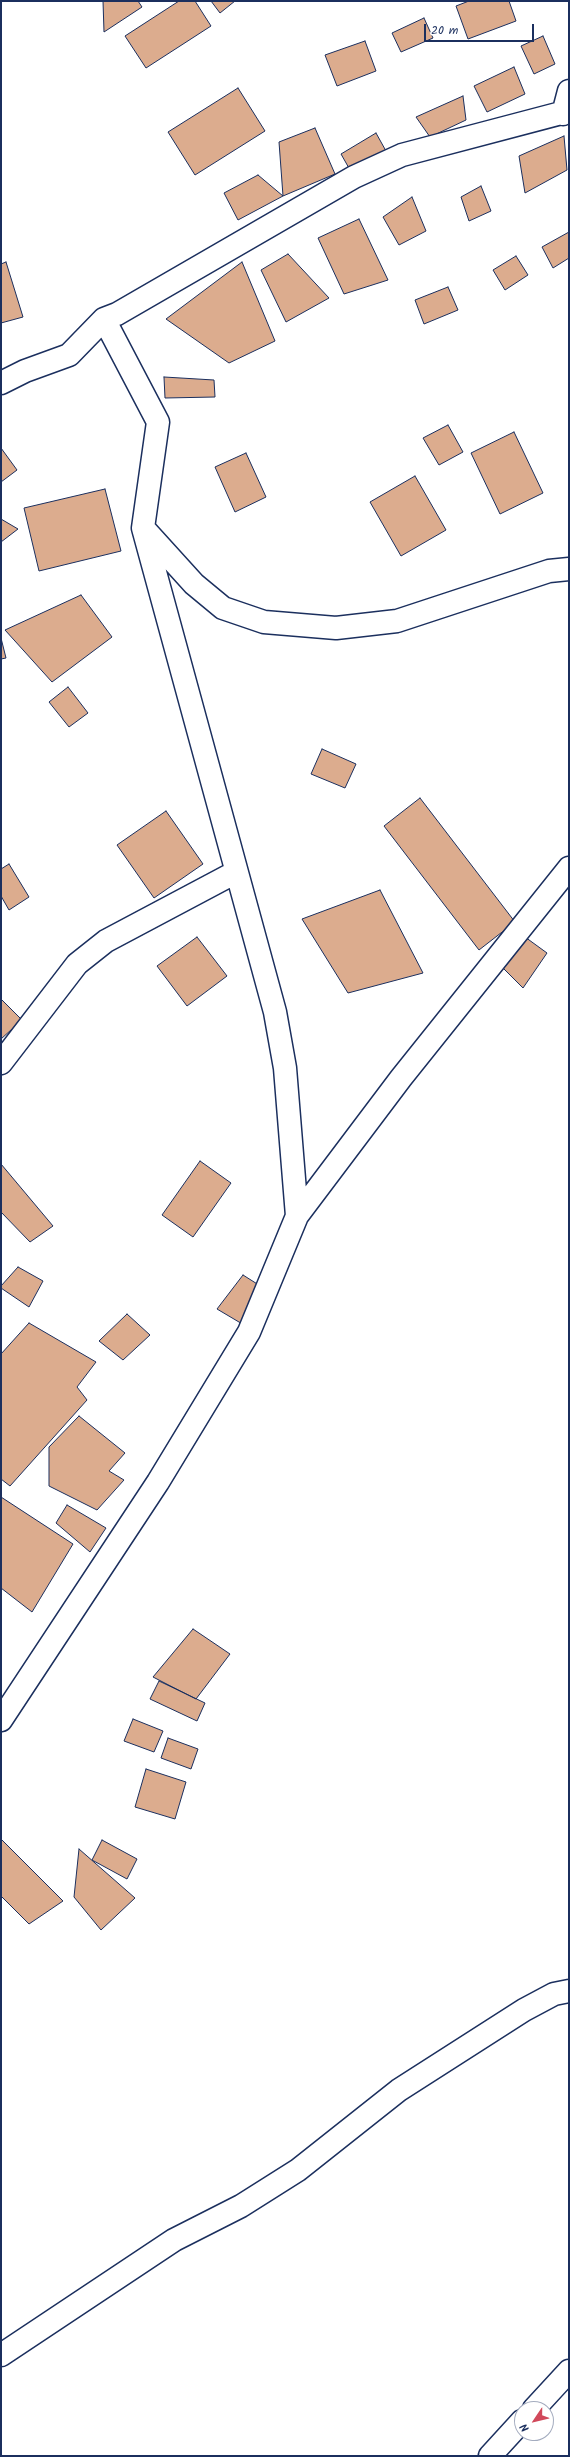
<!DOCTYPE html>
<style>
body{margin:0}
#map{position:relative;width:570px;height:2457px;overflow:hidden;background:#fff;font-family:Kalam,sans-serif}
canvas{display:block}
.frame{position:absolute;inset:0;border:2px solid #1b2f5e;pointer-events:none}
.north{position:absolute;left:514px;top:2401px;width:40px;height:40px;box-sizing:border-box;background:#fff;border:1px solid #a4acbf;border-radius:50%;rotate:235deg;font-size:11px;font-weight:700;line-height:16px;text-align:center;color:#1b2f5e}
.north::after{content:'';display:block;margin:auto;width:14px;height:18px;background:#d1495b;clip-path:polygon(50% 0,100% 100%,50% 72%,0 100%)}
.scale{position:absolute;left:424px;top:24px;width:110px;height:18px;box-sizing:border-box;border:2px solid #1b2f5e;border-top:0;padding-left:5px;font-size:12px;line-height:14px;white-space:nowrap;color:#1b2f5e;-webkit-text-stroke:3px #fff;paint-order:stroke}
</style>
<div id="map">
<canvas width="570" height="2457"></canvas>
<div class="frame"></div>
<div class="north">N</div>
<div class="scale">20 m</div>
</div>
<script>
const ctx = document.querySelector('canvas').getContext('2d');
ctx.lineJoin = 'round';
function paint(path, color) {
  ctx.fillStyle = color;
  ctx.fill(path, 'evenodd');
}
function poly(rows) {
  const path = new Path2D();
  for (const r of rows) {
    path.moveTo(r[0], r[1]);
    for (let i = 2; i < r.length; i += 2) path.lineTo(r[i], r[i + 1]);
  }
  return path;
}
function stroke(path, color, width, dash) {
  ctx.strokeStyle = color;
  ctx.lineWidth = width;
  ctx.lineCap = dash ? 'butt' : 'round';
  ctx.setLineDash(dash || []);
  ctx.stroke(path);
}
const building = poly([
 [103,1,138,1,142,7,104,32,103,1],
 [179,1,195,1,211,26,146,68,125,36,179,1],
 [211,1,235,1,220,13,211,1],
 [469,1,509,1,516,21,468,39,456,6,469,1],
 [424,18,433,38,401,52,392,33,424,18],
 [543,36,555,64,534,74,521,46,543,36],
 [365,41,376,71,337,86,325,55,365,41],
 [514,67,525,94,487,112,474,86,514,67],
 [238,88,265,131,195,175,168,132,238,88],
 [463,96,466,120,430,137,416,117,463,96],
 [315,128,335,174,283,196,279,142,315,128],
 [376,133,386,151,354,177,341,154,376,133],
 [564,136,567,170,525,193,519,156,564,136],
 [258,175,283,196,238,220,224,193,258,175],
 [481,186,491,211,469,221,461,197,481,186],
 [412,197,426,231,399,245,383,217,412,197],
 [359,219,388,280,344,294,318,238,359,219],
 [569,232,569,258,553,268,542,247,569,232],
 [288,254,329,298,286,322,261,270,288,254],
 [516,256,528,275,505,290,493,270,516,256],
 [6,262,23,317,1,323,1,264,6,262],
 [242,262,275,341,229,363,166,319,242,262],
 [448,287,458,310,424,324,415,300,448,287],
 [164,377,214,380,215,397,165,398,164,377],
 [448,425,463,452,439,465,423,438,448,425],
 [514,432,543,493,500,514,471,453,514,432],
 [1,448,17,470,1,482,1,448],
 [246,453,266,497,235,512,215,467,246,453],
 [415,476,446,530,401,556,370,502,415,476],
 [105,489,121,551,39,571,24,508,105,489],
 [1,519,18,529,1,542,1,519],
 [81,595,112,637,52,682,5,630,81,595],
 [1,638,6,658,1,659,1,638],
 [68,687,88,713,69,727,49,702,68,687],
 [322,749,356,764,345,788,311,774,322,749],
 [420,798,515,922,479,950,384,826,420,798],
 [166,811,203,864,154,898,117,845,166,811],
 [9,864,29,897,9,910,1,896,1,869,9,864],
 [380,890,423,973,348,993,302,919,380,890],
 [197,937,227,976,187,1006,157,966,197,937],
 [525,937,547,953,523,988,501,966,525,937],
 [1,999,22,1020,1,1039,1,999],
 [200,1161,231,1183,193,1237,162,1215,200,1161],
 [1,1164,53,1226,30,1242,1,1212,1,1164],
 [18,1267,43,1281,29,1307,1,1288,1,1286,18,1267],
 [243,1275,262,1287,244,1325,217,1309,243,1275],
 [127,1314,150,1335,123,1360,99,1341,127,1314],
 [29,1323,96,1362,77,1387,87,1400,10,1486,1,1479,1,1354,29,1323],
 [79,1416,125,1453,109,1471,124,1480,97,1510,49,1486,49,1447,79,1416],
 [1,1497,73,1544,32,1612,1,1588,1,1497],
 [67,1505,106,1528,90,1552,56,1523,67,1505],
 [193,1629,230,1654,196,1699,153,1677,193,1629],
 [159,1681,205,1703,197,1721,150,1699,159,1681],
 [133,1719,163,1731,154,1752,124,1741,133,1719],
 [168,1738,198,1749,191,1769,161,1758,168,1738],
 [146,1769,186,1782,175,1819,135,1807,146,1769],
 [1,1839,63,1901,29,1924,1,1896,1,1839],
 [102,1840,137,1859,127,1879,92,1860,102,1840],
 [79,1849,135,1898,101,1930,74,1897,79,1849]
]);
const street = poly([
 [563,114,569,91],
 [104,319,158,422,143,528,275,1012,285,1068,297,1216],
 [1,383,25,371,69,355,104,319,117,314,354,177,402,155,569,111],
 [145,530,194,584,223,608,264,622,336,628,397,621,549,571,569,569],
 [1,1063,77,964,106,941,236,872],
 [1,1720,158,1482,249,1332,297,1216,401,1078,569,868],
 [1,2355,174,2240,241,2206,298,2170,399,2090,524,2010,554,1994,569,1991],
 [534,2409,569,2371],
 [490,2456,522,2421]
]);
paint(building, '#dcac8e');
stroke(building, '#1b2f5e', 1);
stroke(street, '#1b2f5e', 25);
stroke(street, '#fff', 22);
</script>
